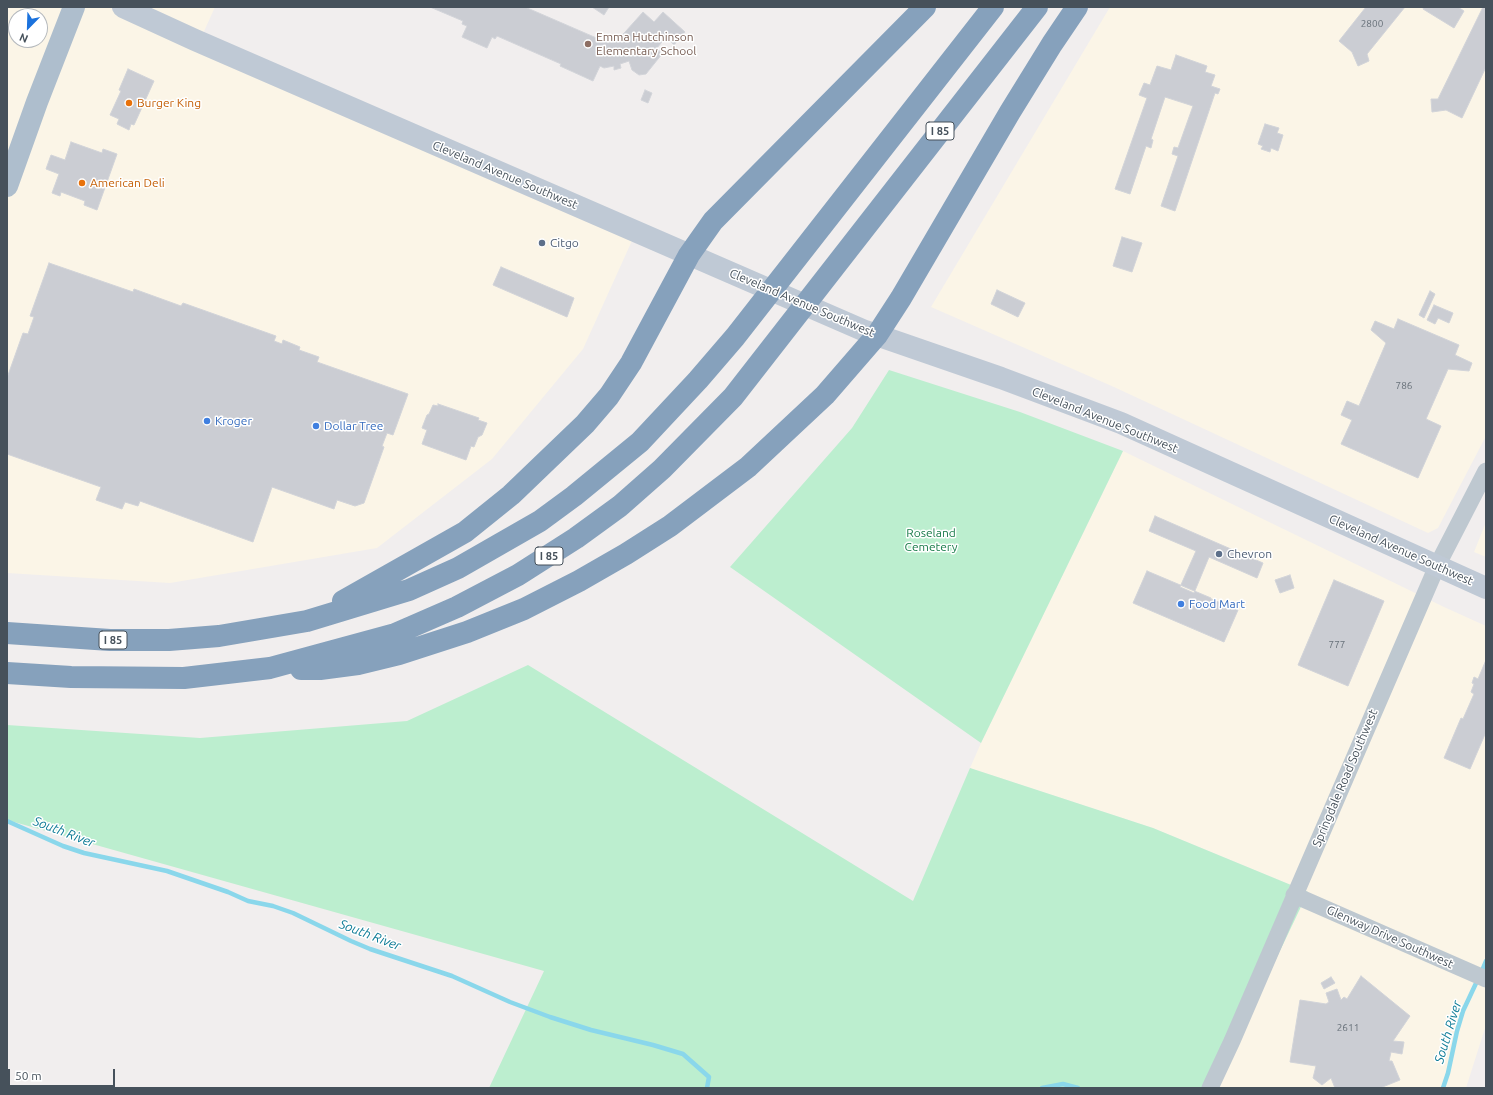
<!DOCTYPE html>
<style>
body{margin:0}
#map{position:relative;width:1493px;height:1095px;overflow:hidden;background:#f1eeee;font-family:Ubuntu,sans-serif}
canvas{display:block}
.frame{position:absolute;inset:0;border:8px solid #46515b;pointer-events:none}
.north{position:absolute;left:8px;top:8px;width:40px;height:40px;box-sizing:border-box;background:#fff;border:1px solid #b5b9bd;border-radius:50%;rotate:203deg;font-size:11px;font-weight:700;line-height:16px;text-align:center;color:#46515b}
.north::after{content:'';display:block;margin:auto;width:14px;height:18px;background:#1b72dd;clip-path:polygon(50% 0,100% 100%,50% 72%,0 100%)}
.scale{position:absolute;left:8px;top:1069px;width:107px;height:18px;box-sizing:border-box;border:2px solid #46515b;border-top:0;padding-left:5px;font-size:12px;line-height:14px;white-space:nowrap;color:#46515b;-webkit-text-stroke:3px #fff;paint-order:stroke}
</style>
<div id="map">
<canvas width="1493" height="1095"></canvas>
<div class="frame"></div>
<div class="north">N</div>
<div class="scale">50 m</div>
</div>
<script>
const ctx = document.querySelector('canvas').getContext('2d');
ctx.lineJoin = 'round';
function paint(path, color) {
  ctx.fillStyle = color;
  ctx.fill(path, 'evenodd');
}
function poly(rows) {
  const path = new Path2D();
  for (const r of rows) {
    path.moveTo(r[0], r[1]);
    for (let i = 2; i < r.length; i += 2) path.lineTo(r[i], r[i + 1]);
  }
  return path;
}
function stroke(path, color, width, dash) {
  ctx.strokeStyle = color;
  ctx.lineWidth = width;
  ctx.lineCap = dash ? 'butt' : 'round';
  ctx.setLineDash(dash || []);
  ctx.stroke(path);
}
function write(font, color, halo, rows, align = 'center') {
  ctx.font = font + ' Ubuntu,sans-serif';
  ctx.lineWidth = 3;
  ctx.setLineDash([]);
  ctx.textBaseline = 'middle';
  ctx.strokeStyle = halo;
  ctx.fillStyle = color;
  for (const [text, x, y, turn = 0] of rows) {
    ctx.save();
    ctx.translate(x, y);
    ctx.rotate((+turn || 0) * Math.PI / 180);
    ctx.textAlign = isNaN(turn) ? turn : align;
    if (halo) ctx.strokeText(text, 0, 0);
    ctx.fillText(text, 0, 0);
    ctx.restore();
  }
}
const commercial = poly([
 [7,7,215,7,201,38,640,223,583,349,492,459,377,548,170,583,7,573],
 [16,16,40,16,40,40,16,40],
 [1110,7,1486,7,1486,436,1438,528,1428,533,1114,387,931,307],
 [1123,451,1444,607,1486,626,1486,1025,1466,1088,1217,1088,1235,1045,1308,892,1153,828,970,768,981,743],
 [1486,522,1486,557,1474,552]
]);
const green = poly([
 [889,370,1020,412,1123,451,981,743,730,567,852,428],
 [528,665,913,901,970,768,1153,828,1308,892,1235,1045,1217,1088,489,1088,544,971,7,820,7,725,200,738,407,721]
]);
const stream = poly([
 [7,821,63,846,84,853,167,871,228,892,248,901,273,906,293,913,351,941,370,949,452,976,510,1002,550,1017,591,1030,653,1045,683,1054,709,1077,707,1088],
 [1481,973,1486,961],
 [1042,1088,1063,1084,1078,1088],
 [1443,1088,1448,1073,1457,1031,1463,1011,1478,979]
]);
const building = poly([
 [430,7,525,7,608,43,617,41,643,12,654,22,663,12,685,32,674,45,666,37,657,48,662,54,646,74,639,75,632,70,629,61,620,64,621,68,614,70,614,66,604,68,600,66,593,81,560,66,561,64,497,36,495,39,492,37,487,48,462,37,467,26,462,24,463,21,430,7],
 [592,7,609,7,604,15,592,7],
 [1366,7,1405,7,1367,54,1369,61,1358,66,1352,52,1339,41,1366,7],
 [1424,7,1458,7,1464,11,1454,28,1423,9,1424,7],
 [1483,7,1486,7,1486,67,1462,118,1446,110,1432,112,1431,99,1438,99,1483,7],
 [1176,55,1207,66,1205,72,1215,75,1211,86,1220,89,1218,94,1215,93,1175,211,1161,206,1178,156,1172,154,1174,147,1178,148,1193,106,1165,97,1151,139,1153,140,1151,148,1146,146,1130,194,1115,189,1147,98,1139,95,1144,83,1150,85,1157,66,1171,70,1176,55],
 [128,69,154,81,134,125,131,124,129,130,117,124,119,119,110,115,121,91,119,90,128,69],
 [645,90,652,93,648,103,641,100,645,90],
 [1265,124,1279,128,1277,133,1283,135,1278,151,1271,148,1270,152,1261,149,1263,146,1258,144,1265,124],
 [71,142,102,153,103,149,117,154,97,210,84,205,85,201,61,192,60,196,52,193,59,174,46,169,51,155,65,160,71,142],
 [1122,237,1142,243,1132,272,1113,266,1122,237],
 [49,263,133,292,134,289,181,306,183,303,276,336,274,341,282,344,283,340,300,347,299,350,319,357,317,362,408,394,393,435,387,433,382,446,384,447,364,503,355,506,337,500,334,509,272,487,253,542,140,501,138,506,125,502,122,509,96,500,101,487,7,454,7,378,23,333,28,334,34,317,30,316,49,263],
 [501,267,574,298,567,317,493,285,501,267],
 [997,290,1025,303,1018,317,991,304,997,290],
 [1430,291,1435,294,1424,318,1419,315,1430,291],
 [1434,305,1453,313,1449,323,1438,318,1435,324,1427,320,1434,305],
 [1398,319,1459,345,1455,355,1472,363,1469,371,1448,369,1426,419,1441,426,1418,478,1341,444,1352,420,1341,415,1347,401,1359,406,1386,343,1371,330,1375,321,1394,329,1398,319],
 [438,404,479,418,478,420,487,423,482,435,478,437,474,447,471,446,466,460,422,444,427,430,422,428,427,415,429,414,433,405,438,406,438,404],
 [1155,516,1263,563,1257,578,1209,557,1194,593,1180,587,1196,551,1149,531,1155,516],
 [1147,571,1211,598,1211,599,1238,610,1224,642,1133,603,1147,571],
 [1290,575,1294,588,1280,593,1275,580,1290,575],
 [1334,580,1384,601,1348,686,1298,665,1334,580],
 [1486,660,1486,732,1470,769,1444,758,1461,718,1463,719,1474,694,1471,692,1474,684,1472,683,1474,677,1478,679,1486,660],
 [1361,976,1410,1016,1393,1041,1404,1042,1402,1054,1391,1052,1389,1061,1392,1061,1400,1080,1380,1088,1335,1088,1331,1078,1322,1085,1313,1078,1316,1066,1290,1062,1300,1000,1326,1004,1329,1002,1326,993,1337,989,1341,1000,1344,997,1347,999,1361,976],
 [1331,977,1335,983,1324,989,1321,983,1331,977]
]);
const minor = poly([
 [1294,895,1486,979],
 [1210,1088,1232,1041,1437,566,1486,471]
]);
const secondary = poly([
 [123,7,195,40,865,331,1001,378,1121,423,1486,588]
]);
const primary = poly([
 [7,186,37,102,74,7]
]);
const motorway = poly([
 [343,601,465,532,511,495,585,424,609,396,631,363,689,255,713,221,925,7],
 [7,633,110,640,169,640,219,636,307,621,409,590,458,568,540,521,574,496,640,442,698,380,735,337,993,7],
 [301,669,320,669,358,664,399,654,467,632,524,609,579,581,626,554,670,526,748,467,825,395,877,335,901,298,1010,112,1052,44,1077,7],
 [7,673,71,677,184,678,270,668,395,634,457,607,518,575,576,538,620,506,662,469,733,397,1037,7]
]);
const markers = [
 [588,44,4,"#8d6e63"],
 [129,103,4,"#e8710a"],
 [82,183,4,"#e8710a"],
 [542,243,4,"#5c6f8a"],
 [207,421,4,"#3f7fe0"],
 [316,426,4,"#3f7fe0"],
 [1219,554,4,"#5c6f8a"],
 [1181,604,4,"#3f7fe0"]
];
const numberNames = [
 ["2800",1372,24],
 ["786",1404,386],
 ["777",1337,645],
 ["2611",1348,1028]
];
const shields = [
 [940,131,28],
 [549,556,28],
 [113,640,28]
];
const shieldNames = [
 ["I 85",940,131],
 ["I 85",549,556],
 ["I 85",113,640]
];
const educationNames = [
 ["Emma Hutchinson",596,37],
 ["Elementary School",596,51]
];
const foodNames = [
 ["Burger King",137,103],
 ["American Deli",90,183]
];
const streetNames = [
 ["Cleveland Avenue Southwest",505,175,23],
 ["Cleveland Avenue Southwest",802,303,23],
 ["Cleveland Avenue Southwest",1105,420,22],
 ["Cleveland Avenue Southwest",1401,550,24],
 ["Springdale Road Southwest",1345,778,-67],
 ["Glenway Drive Southwest",1390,937,24]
];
const serviceNames = [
 ["Citgo",550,243],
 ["Chevron",1227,554]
];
const shopNames = [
 ["Kroger",215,421],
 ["Dollar Tree",324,426],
 ["Food Mart",1189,604]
];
const parkNames = [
 ["Roseland",931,533],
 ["Cemetery",931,547]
];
const waterNames = [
 ["South River",64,832,21],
 ["South River",370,935,21],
 ["South River",1448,1032,-73]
];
paint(commercial, '#fbf5e7');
paint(green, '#bceecf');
stroke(stream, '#8ad7eb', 4.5);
paint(building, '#cbcdd3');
stroke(building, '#d2d4d9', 1);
stroke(minor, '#bec8d0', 17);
stroke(secondary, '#bfc9d5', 22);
stroke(primary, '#aebecd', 22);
stroke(motorway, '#86a1bc', 22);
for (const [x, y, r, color] of markers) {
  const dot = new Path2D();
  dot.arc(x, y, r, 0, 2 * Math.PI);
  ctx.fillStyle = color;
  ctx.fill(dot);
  stroke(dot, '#fff', 1.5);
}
write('10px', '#677079', null, numberNames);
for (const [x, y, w] of shields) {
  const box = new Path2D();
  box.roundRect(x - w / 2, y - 9, w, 18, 3);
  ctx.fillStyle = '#fff';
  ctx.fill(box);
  stroke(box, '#46515b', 1);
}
write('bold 11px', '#46515b', null, shieldNames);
write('12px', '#785e54', '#fff', educationNames, 'left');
write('12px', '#c56008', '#fff', foodNames, 'left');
write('12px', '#46515b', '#fff', streetNames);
write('12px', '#4e5e75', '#fff', serviceNames, 'left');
write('12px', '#366cbe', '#fff', shopNames, 'left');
write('12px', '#187b49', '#fff', parkNames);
write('italic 13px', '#0e7c97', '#fff', waterNames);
</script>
